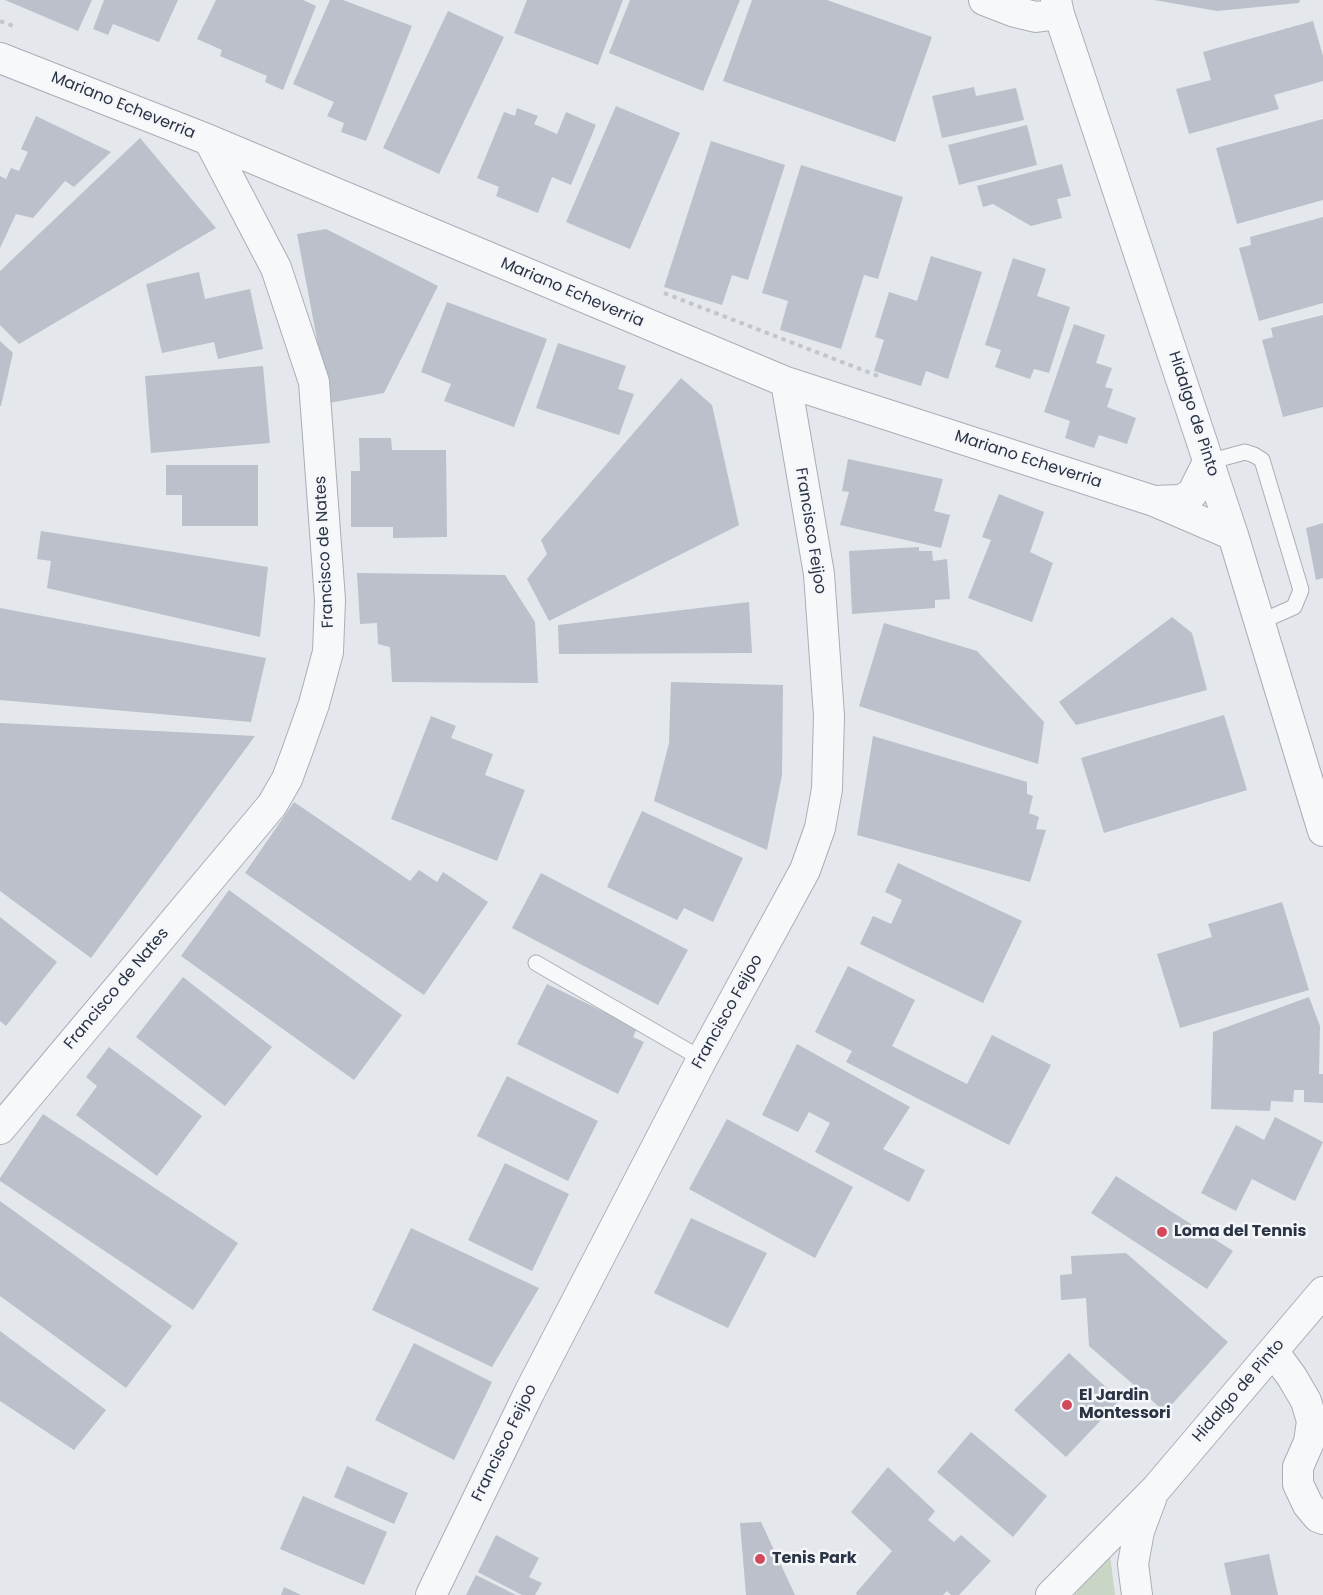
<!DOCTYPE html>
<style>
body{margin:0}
canvas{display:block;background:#e4e7ec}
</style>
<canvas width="1323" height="1595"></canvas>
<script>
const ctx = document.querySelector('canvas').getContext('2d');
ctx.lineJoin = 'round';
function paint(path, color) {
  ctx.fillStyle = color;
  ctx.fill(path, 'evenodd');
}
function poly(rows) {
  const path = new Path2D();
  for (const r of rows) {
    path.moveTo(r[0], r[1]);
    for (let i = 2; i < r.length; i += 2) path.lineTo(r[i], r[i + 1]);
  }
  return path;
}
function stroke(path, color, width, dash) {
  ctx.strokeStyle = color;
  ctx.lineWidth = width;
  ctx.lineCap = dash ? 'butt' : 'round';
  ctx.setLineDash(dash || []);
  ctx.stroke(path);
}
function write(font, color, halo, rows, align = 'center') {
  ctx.font = font + ' Poppins,sans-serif';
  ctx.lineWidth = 5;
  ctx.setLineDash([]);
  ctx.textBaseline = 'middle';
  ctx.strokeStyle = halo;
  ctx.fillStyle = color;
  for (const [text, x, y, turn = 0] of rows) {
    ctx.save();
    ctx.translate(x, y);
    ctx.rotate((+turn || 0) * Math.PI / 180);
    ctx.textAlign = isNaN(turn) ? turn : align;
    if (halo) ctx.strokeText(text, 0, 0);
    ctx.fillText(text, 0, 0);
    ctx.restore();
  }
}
const green = poly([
 [1110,1555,1115,1595,1074,1595]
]);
const building = poly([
 [5,0,92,0,78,31],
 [104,0,178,0,159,42,113,24,108,35,93,29],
 [216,0,303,0,316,6,283,90,265,82,267,76,220,56,222,50,197,39],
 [330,0,343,0,412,26,366,141,341,132,344,123,327,116,334,102,293,84],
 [527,0,623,0,598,65,514,33],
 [630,0,740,0,703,91,609,53],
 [752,0,827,0,932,37,895,142,723,81],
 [1154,0,1300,0,1299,3,1217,11],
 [448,11,504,37,439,174,383,148],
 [1313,21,1323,56,1323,81,1274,95,1279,109,1189,134,1176,89,1211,80,1203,52],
 [974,87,976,96,1016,88,1024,120,942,138,932,96],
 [616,106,680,133,630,249,566,222],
 [517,108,538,116,534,124,557,134,566,112,596,125,571,185,552,177,538,213,496,196,499,187,477,178,504,112,515,116],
 [36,116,111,152,74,187,65,181,33,218,16,214,0,248,0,176,6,179,11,168,19,171,28,152,21,149],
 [1323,119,1323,200,1237,224,1216,148],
 [1027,125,1037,165,959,185,948,145],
 [140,138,216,228,19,344,0,325,0,271],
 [711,141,785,165,748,280,732,275,722,305,664,287],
 [1062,164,1071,196,1057,199,1062,218,1031,226,993,204,983,207,977,186],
 [801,165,903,197,878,279,864,275,841,349,780,330,788,301,762,293],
 [1323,217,1323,303,1259,321,1239,248,1251,245,1250,237],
 [326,229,438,286,384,393,329,403,297,234],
 [931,256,982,272,948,379,926,371,921,386,874,371,884,340,875,337,889,292,917,301],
 [1013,258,1046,269,1037,296,1070,307,1049,373,1034,369,1030,379,995,367,1001,350,985,345],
 [199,272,205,299,250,289,263,349,218,359,214,342,162,353,146,284],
 [447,302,547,339,514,427,444,401,451,384,421,372],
 [1323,315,1323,407,1283,417,1262,340,1273,337,1271,328],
 [1074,324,1105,335,1096,363,1112,368,1105,387,1113,389,1107,407,1136,418,1127,444,1099,435,1094,448,1065,438,1070,421,1044,412],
 [0,341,13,353,1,406,0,406],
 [558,343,626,366,618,389,634,394,619,435,536,408],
 [263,366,270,443,151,453,145,376],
 [681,378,712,405,739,525,549,621,527,579,547,554,541,540],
 [359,438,391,438,392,450,446,450,447,537,393,538,393,527,351,527,351,471,360,471],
 [848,459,943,479,934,511,950,515,941,548,840,525,849,492,842,491],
 [166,465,258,465,258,526,182,526,182,495,166,495],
 [999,494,1044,512,1030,552,1053,563,1032,622,968,598,991,540,982,537],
 [1323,523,1323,578,1316,580,1306,528],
 [41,531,268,567,260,637,47,588,51,561,37,559],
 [919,547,919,551,932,551,933,561,947,559,950,599,935,600,935,608,852,614,849,551],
 [357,573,505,575,535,622,538,683,392,682,390,647,378,644,377,623,360,624],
 [749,602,752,653,559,654,558,625],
 [0,608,266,658,251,722,0,700],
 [1172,617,1192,633,1207,690,1076,725,1059,702],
 [884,623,977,651,1044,722,1038,764,859,706],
 [671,682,783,685,782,775,767,850,654,801,669,743],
 [1224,715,1247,790,1104,833,1081,758],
 [431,716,456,726,451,738,493,754,485,775,525,790,497,861,391,819],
 [0,723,255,736,91,958,0,891],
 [873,736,1027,782,1027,794,1033,796,1029,813,1039,817,1036,829,1046,830,1030,882,857,835],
 [294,802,410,881,419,870,437,882,443,872,488,902,424,995,245,873],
 [642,811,743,858,713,922,684,908,677,920,607,887],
 [898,863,1022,921,983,1003,860,944,873,916,891,924,902,900,885,892],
 [541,873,688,950,658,1005,512,928],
 [229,890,402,1015,354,1080,181,956],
 [1282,902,1309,990,1180,1028,1157,954,1212,937,1208,924],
 [0,917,57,962,6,1026,0,1021],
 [848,966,915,1000,892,1046,967,1084,992,1035,1051,1065,1009,1145,846,1062,852,1051,815,1032],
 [183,977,272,1047,225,1106,136,1037],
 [547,984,637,1028,633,1037,644,1042,618,1094,517,1044],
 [1309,997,1320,1026,1319,1074,1323,1074,1323,1103,1304,1102,1304,1090,1294,1090,1293,1102,1271,1101,1270,1111,1211,1109,1213,1032],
 [797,1044,910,1107,883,1149,925,1170,909,1202,815,1152,830,1123,809,1112,798,1132,762,1115],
 [109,1047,202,1116,157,1176,76,1115,97,1086,86,1077],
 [507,1076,598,1121,568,1181,477,1136],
 [43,1114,238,1243,193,1310,0,1181,0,1178],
 [1275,1117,1323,1142,1295,1201,1252,1179,1236,1211,1201,1193,1236,1125,1264,1140],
 [727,1119,853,1187,815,1258,689,1189],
 [505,1163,569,1194,532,1271,468,1240],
 [1116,1176,1233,1251,1207,1289,1091,1213],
 [0,1201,172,1326,126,1388,0,1296],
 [691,1218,767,1253,728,1328,654,1293],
 [411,1228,539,1288,492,1367,372,1310],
 [1126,1253,1228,1342,1165,1412,1089,1346,1086,1298,1061,1300,1060,1275,1072,1274,1071,1256],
 [0,1331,106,1410,74,1450,0,1401],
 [414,1343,492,1382,454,1460,375,1420],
 [1069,1353,1120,1400,1066,1457,1014,1410],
 [971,1432,1047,1496,1013,1537,937,1472],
 [347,1466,408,1493,394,1524,334,1497],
 [888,1467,935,1511,928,1520,954,1542,961,1535,991,1561,959,1595,951,1595,947,1591,943,1595,857,1595,856,1593,892,1551,851,1512],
 [303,1496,387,1532,364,1585,280,1549],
 [761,1522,795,1595,746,1595,740,1523],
 [496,1535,539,1558,529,1577,542,1583,535,1595,522,1595,478,1572],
 [1269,1554,1278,1595,1231,1595,1224,1563],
 [476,1575,516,1595,466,1595],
 [284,1587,301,1595,281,1595]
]);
const path = poly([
 [0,21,13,26],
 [664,293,878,376]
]);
const service = poly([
 [1208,462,1245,452,1254,455,1262,460,1301,590,1294,607,1260,622],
 [536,963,702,1059]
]);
const minor = poly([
 [984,0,1015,12,1036,17,1059,14],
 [1056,0,1059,14,1233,535,1323,831],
 [0,58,209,140,786,382,1154,501,1233,535],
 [1154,501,1181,500,1192,494,1208,462],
 [0,1129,272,805,287,779,297,752,314,704,328,652,330,600,314,382,276,268,209,140],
 [1273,1351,1292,1377,1306,1401,1312,1421,1309,1442,1298,1467,1298,1484,1308,1505,1318,1517,1323,1519],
 [431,1595,529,1393,702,1059,805,870,820,828,827,789,829,716,819,574,786,382],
 [1051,1595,1156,1489,1323,1292],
 [1137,1595,1133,1564,1139,1531,1151,1499]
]);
const markers = [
 [1162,1232,6,"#d1495b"],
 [1067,1405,6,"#d1495b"],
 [760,1559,6,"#d1495b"]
];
const streetNames = [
 ["Mariano Echeverria",123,106,22],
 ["Mariano Echeverria",572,293,23],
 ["Hidalgo de Pinto",1193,414,72],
 ["Mariano Echeverria",1028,460,18],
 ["Francisco Feijoo",810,531,81],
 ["Francisco de Nates",325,552,-93],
 ["Francisco de Nates",117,989,-50],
 ["Francisco Feijoo",728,1012,-61],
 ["Hidalgo de Pinto",1239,1391,-49],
 ["Francisco Feijoo",505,1443,-64]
];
const poiNames = [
 ["Loma del Tennis",1174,1232],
 ["El Jardin",1079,1396],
 ["Montessori",1079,1414],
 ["Tenis Park",772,1559]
];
paint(green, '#c9d6c5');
paint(building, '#bbc0ca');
stroke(service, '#a9aeb7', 17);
stroke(minor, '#a9aeb7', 32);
stroke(path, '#c2c5cb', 4, [4.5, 4.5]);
stroke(service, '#f7f8fa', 15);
stroke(minor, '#f7f8fa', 30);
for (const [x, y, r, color] of markers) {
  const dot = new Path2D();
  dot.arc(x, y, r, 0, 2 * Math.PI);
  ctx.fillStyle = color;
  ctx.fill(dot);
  stroke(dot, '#f4f6f9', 2);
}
write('16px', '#2b3445', '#f4f6f9', streetNames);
write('bold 16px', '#2b3445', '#f4f6f9', poiNames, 'left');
</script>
